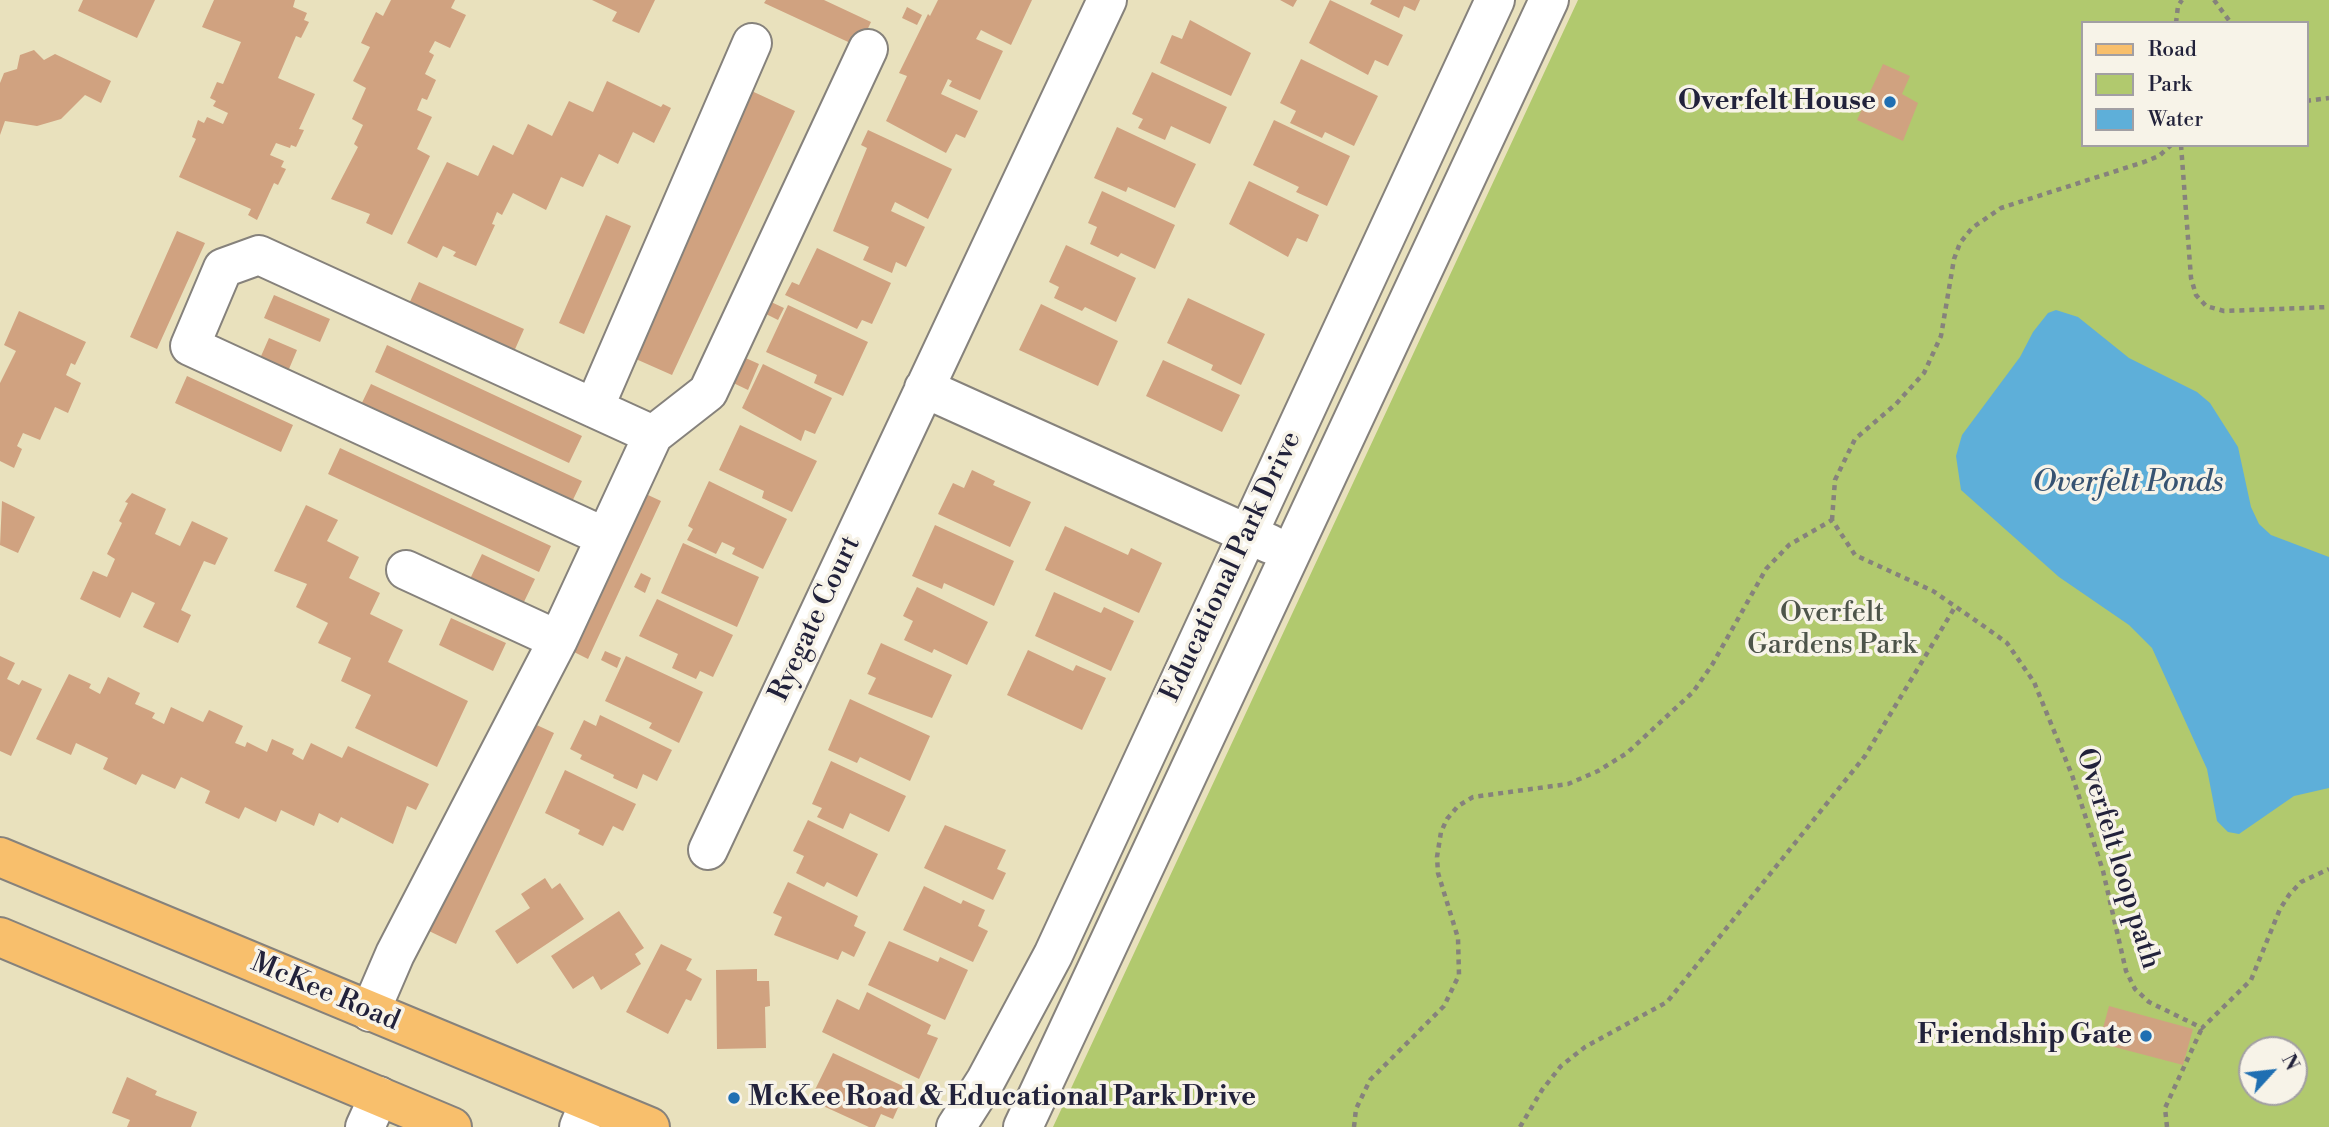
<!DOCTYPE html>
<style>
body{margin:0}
#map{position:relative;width:2329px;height:1127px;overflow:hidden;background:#e9e1bd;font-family:"Libre Bodoni",serif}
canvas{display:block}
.legend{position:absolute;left:2081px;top:21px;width:228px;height:126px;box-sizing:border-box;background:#f7f3e8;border:2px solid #a29fa3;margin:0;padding:9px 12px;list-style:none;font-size:21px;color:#22223b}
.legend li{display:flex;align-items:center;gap:14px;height:35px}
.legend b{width:35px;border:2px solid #a29fa3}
.north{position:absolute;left:2238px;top:1036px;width:70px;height:70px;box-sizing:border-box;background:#f7f3e8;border:2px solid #a29fa3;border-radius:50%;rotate:63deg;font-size:19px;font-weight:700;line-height:28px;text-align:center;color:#22223b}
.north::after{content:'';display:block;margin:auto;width:24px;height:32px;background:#1f6fb2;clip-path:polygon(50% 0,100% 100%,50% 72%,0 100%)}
</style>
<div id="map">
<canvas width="2329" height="1127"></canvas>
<ul class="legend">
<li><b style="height:9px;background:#f8bf6c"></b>Road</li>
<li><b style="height:19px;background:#b1c96e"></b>Park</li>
<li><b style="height:19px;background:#5eafd9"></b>Water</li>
</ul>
<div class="north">N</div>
</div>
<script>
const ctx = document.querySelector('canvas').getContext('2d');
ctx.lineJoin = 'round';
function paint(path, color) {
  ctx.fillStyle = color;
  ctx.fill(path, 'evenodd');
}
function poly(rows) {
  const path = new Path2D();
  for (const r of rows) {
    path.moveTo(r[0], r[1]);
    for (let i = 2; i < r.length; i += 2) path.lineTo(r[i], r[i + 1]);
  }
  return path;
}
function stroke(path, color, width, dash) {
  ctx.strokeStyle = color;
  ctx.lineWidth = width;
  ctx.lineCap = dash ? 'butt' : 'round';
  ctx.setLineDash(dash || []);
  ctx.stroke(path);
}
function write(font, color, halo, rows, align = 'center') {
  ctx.font = font + ' "Libre Bodoni",serif';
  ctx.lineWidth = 7;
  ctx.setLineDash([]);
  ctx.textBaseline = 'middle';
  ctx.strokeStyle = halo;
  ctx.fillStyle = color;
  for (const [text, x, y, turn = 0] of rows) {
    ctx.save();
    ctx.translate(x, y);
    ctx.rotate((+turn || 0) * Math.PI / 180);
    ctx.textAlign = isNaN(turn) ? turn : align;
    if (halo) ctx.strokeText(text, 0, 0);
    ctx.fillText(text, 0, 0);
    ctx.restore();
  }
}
const green = poly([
 [1578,0,2329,0,2329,1127,1053,1127],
 [2082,23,2306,23,2306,145,2082,145],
 [2252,1050,2294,1050,2294,1092,2252,1092]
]);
const water = poly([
 [2056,310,2078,317,2129,358,2197,392,2210,403,2238,447,2251,507,2259,524,2271,535,2329,557,2329,788,2294,796,2239,834,2228,832,2217,821,2207,769,2152,648,2129,625,2059,577,1961,490,1956,456,1962,435,2020,357,2033,332,2048,313]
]);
const building = poly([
 [83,0,155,0,137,38,78,11],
 [214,0,295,0,293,7,307,13,304,20,309,22,301,38,296,36,278,78,315,94,299,129,304,130,296,147,291,145,290,148,276,143,270,155,284,161,281,167,286,169,278,185,274,183,257,220,248,215,251,209,179,177,196,139,192,137,198,120,204,123,207,117,223,124,228,113,213,106,216,101,210,98,217,82,223,84,241,42,202,27],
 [391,0,455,0,451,8,466,15,450,48,435,41,429,52,434,55,425,74,436,80,427,100,422,98,417,110,432,117,417,149,430,156,392,235,366,223,370,214,331,199,358,147,354,144,363,125,352,119,366,88,353,81,370,47,361,43,376,12,383,16],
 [592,0,655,0,639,33,612,21,617,12],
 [766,0,824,0,871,22,859,47,764,3],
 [938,0,1032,0,1011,45,981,30,976,39,1003,51,980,100,949,86,952,81,948,79,941,94,978,111,965,138,956,134,946,153,886,121,907,76,899,73,928,14,930,16],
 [1280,0,1297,0,1293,7],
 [1330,0,1403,35,1388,66,1375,60,1368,75,1309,43],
 [1372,0,1420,0,1415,11,1404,6,1399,18,1370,4],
 [907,7,922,15,917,25,902,18],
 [1190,20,1251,53,1231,96,1160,63,1172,35,1182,39],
 [34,50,44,60,55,54,111,81,101,103,85,95,61,119,37,126,5,121,0,135,0,83,4,73,17,69,20,55],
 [1301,59,1378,96,1354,146,1325,132,1322,138,1290,123,1296,111,1280,103],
 [1883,64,1910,76,1902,94,1918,103,1903,141,1857,120],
 [1152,72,1227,107,1210,144,1171,126,1165,140,1138,128,1143,119,1132,114],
 [607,81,661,107,663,104,671,108,654,143,633,132,618,164,599,154,583,187,561,177,546,210,513,193,502,215,497,212,492,224,495,225,476,266,453,256,456,252,443,246,437,258,407,243,447,162,478,176,493,145,513,155,528,124,552,136,569,101,593,112],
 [743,87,795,111,672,375,620,352],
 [1274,120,1350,156,1327,206,1296,192,1299,187,1253,165],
 [1117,127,1196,164,1175,208,1128,187,1126,192,1094,178],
 [868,130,952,169,928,219,895,202,891,211,925,227,906,267,896,262,892,273,863,260,869,247,833,231,867,148,861,145],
 [1249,181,1319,215,1307,242,1297,238,1288,257,1229,224],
 [1102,191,1175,225,1155,269,1121,253,1118,257,1090,244,1097,227,1088,223],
 [606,215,631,226,584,334,559,323],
 [177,231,205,243,157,349,130,337],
 [1066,245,1136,278,1116,322,1085,307,1082,311,1054,298,1059,287,1049,282],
 [817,248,891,283,872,324,862,320,857,329,785,295,792,282,799,285],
 [419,282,524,329,512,356,407,308],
 [274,295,330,319,320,342,264,318],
 [1188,298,1265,334,1241,385,1211,370,1213,365,1167,343],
 [769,301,784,308,778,320,764,313],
 [1041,304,1118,341,1098,386,1019,350],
 [788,305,868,342,843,396,814,383,817,375,766,352],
 [19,311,86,342,75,365,71,363,66,375,81,383,68,413,55,407,40,440,23,433,17,446,22,449,14,468,0,461,0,383,16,351,4,345],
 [269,338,297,350,286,376,258,363],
 [387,345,582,436,569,463,375,372],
 [739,355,759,364,748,390,727,380],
 [1163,360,1240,395,1222,432,1146,396],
 [763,364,832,398,815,434,805,430,801,441,742,408],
 [187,376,293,425,281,452,175,403],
 [371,384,582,481,570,506,359,409],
 [740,425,817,461,792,512,762,498,764,491,719,470],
 [340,448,551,546,539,572,328,474],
 [972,470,995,481,993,485,1031,502,1010,547,938,514,953,483,964,488],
 [709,481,787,519,763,569,732,554,735,548,722,542,716,554,687,540,693,529,688,526],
 [635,489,661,501,588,659,562,646],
 [132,493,166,509,155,534,180,546,192,521,228,538,215,565,204,561,181,610,191,615,178,643,143,627,155,603,132,592,120,618,80,599,93,571,107,577,115,559,107,554,122,523,119,521,128,503,125,502],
 [2,501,35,517,18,553,0,545],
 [306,505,338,520,327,541,359,557,349,578,380,593,370,614,403,630,388,662,468,701,437,767,355,728,371,695,341,681,351,658,318,643,328,623,296,607,307,584,274,571],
 [935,525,1014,561,994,606,944,583,942,589,912,576],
 [1065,526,1128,555,1131,548,1162,563,1139,613,1045,570],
 [683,543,759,577,737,627,661,593],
 [482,554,535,579,522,606,469,581],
 [641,573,651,578,645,593,634,587],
 [917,587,988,622,967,665,934,649,932,653,904,640,913,621,903,616],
 [1054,592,1101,613,1104,607,1134,621,1111,671,1035,636],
 [657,599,733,635,713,677,700,671,696,679,672,668,678,654,639,636],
 [451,618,506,643,493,671,439,645],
 [881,643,952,675,932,718,868,694,876,678,867,674],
 [1028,650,1073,671,1076,665,1106,678,1082,730,1007,695],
 [605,651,621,658,617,668,601,660],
 [0,656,15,663,7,679,19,685,22,680,42,689,11,756,0,751],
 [626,656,703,692,679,743,649,728,652,723,605,701],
 [69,674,91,684,89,688,100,694,108,677,140,693,135,704,155,713,152,718,164,724,171,707,203,722,209,710,243,726,235,743,245,747,247,742,267,752,272,739,294,749,292,754,303,760,311,743,342,758,348,746,429,784,416,810,407,806,393,844,341,817,338,823,319,813,314,826,281,810,276,822,245,807,239,819,205,803,210,791,181,777,175,789,142,774,136,785,103,769,108,758,76,743,71,755,36,739],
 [850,699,930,736,910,781,860,757,857,763,828,750],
 [600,715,672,750,657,781,643,774,637,789,613,778,614,775,580,759,582,755,570,749,584,720,596,726],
 [528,721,554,733,456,944,429,931],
 [831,761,906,796,889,832,850,813,843,829,817,817,822,808,812,804],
 [565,770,636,804,623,831,613,826,603,846,578,834,580,830,545,813],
 [808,820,878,854,857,897,827,882,824,887,796,873,804,856,793,851],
 [945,825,1006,850,997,869,1006,873,993,900,924,868],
 [545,878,552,889,560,883,584,919,517,964,495,931,530,908,521,894],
 [788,882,858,916,854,926,866,932,854,957,842,951,838,960,774,935,782,917,773,913],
 [924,886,961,904,963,900,985,910,978,926,988,931,973,962,903,930],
 [619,911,644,948,635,954,641,964,601,990,593,976,573,989,551,956],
 [889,941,938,962,940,957,968,970,945,1020,868,985],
 [661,944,692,959,686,970,702,979,691,1001,686,999,668,1034,626,1012],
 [757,969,757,981,769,981,770,1006,765,1007,766,1048,717,1049,716,970],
 [867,992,931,1025,927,1034,938,1038,919,1079,822,1032,837,999,859,1010],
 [2109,1006,2193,1029,2183,1065,2099,1043],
 [833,1053,907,1088,893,1119,881,1114,875,1127,869,1127,810,1100],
 [127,1077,157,1091,155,1095,197,1112,191,1127,127,1127,130,1120,112,1113]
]);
const path = poly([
 [2214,0,2231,23],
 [2176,23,2178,6,2182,0],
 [2306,101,2329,98],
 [2181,145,2191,278,2196,295,2206,306,2224,311,2329,307],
 [1832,520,1835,480,1855,439,1896,404,1924,373,1941,336,1954,259,1960,243,1972,228,2001,208,2144,162,2159,156,2171,145],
 [1354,1127,1356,1109,1370,1080,1444,1006,1459,975,1458,938,1438,873,1437,857,1441,832,1447,819,1458,806,1473,797,1568,784,1598,771,1627,753,1693,692,1712,665,1766,569,1789,545,1832,520,1855,555,1933,591,1985,627,2007,643,2034,682,2072,775,2103,871,2126,971,2135,989,2149,1002,2202,1028,2251,980,2280,909,2289,895,2301,882,2329,869],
 [1520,1127,1542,1090,1561,1066,1585,1047,1667,1002,1865,756,1955,607],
 [2167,1127,2165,1108,2202,1028]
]);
const minor = poly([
 [924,388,1270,544],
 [594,408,752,43],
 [605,537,190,346,223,268,259,255,653,435],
 [406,570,558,640],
 [708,850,1107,0],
 [370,1012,395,954,558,640,653,435,708,392,868,49],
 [365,1127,379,1096],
 [579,1127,589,1103],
 [956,1127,986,1080,1053,955,1495,0],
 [1023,1127,1549,0]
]);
const major = poly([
 [0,857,650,1127],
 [0,937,452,1127]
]);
const markers = [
 [1890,102,7,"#1f6fb2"],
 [2146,1036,7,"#1f6fb2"],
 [734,1098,7,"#1f6fb2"]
];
const poiNames = [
 ["Overfelt House",1876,102],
 ["Friendship Gate",2132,1036],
 ["McKee Road & Educational Park Drive",748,1098,"left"]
];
const streetNames = [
 ["Educational Park Drive",1232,567,-65],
 ["Ryegate Court",816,619,-65],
 ["Overfelt loop path",2117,859,73],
 ["McKee Road",325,993,23]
];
const parkNames = [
 ["Overfelt",1832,614],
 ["Gardens Park",1832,646]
];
const waterNames = [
 ["Overfelt Ponds",2128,484]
];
paint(green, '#b1c96e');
paint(water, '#5eafd9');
paint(building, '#d0a280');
stroke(minor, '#86827c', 42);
stroke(major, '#86827c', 42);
stroke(path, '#86827c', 4.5, [5, 5]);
stroke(minor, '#fff', 38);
stroke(major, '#f8bf6c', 38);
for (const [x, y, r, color] of markers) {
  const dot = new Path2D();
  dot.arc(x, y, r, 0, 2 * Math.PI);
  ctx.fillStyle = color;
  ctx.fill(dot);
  stroke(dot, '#f7f3e8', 2.5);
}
write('bold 28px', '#22223b', '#f7f3e8', poiNames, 'right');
write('28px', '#22223b', '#f7f3e8', streetNames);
write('28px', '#4d544a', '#f7f3e8', parkNames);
write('italic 30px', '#375372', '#f7f3e8', waterNames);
</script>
